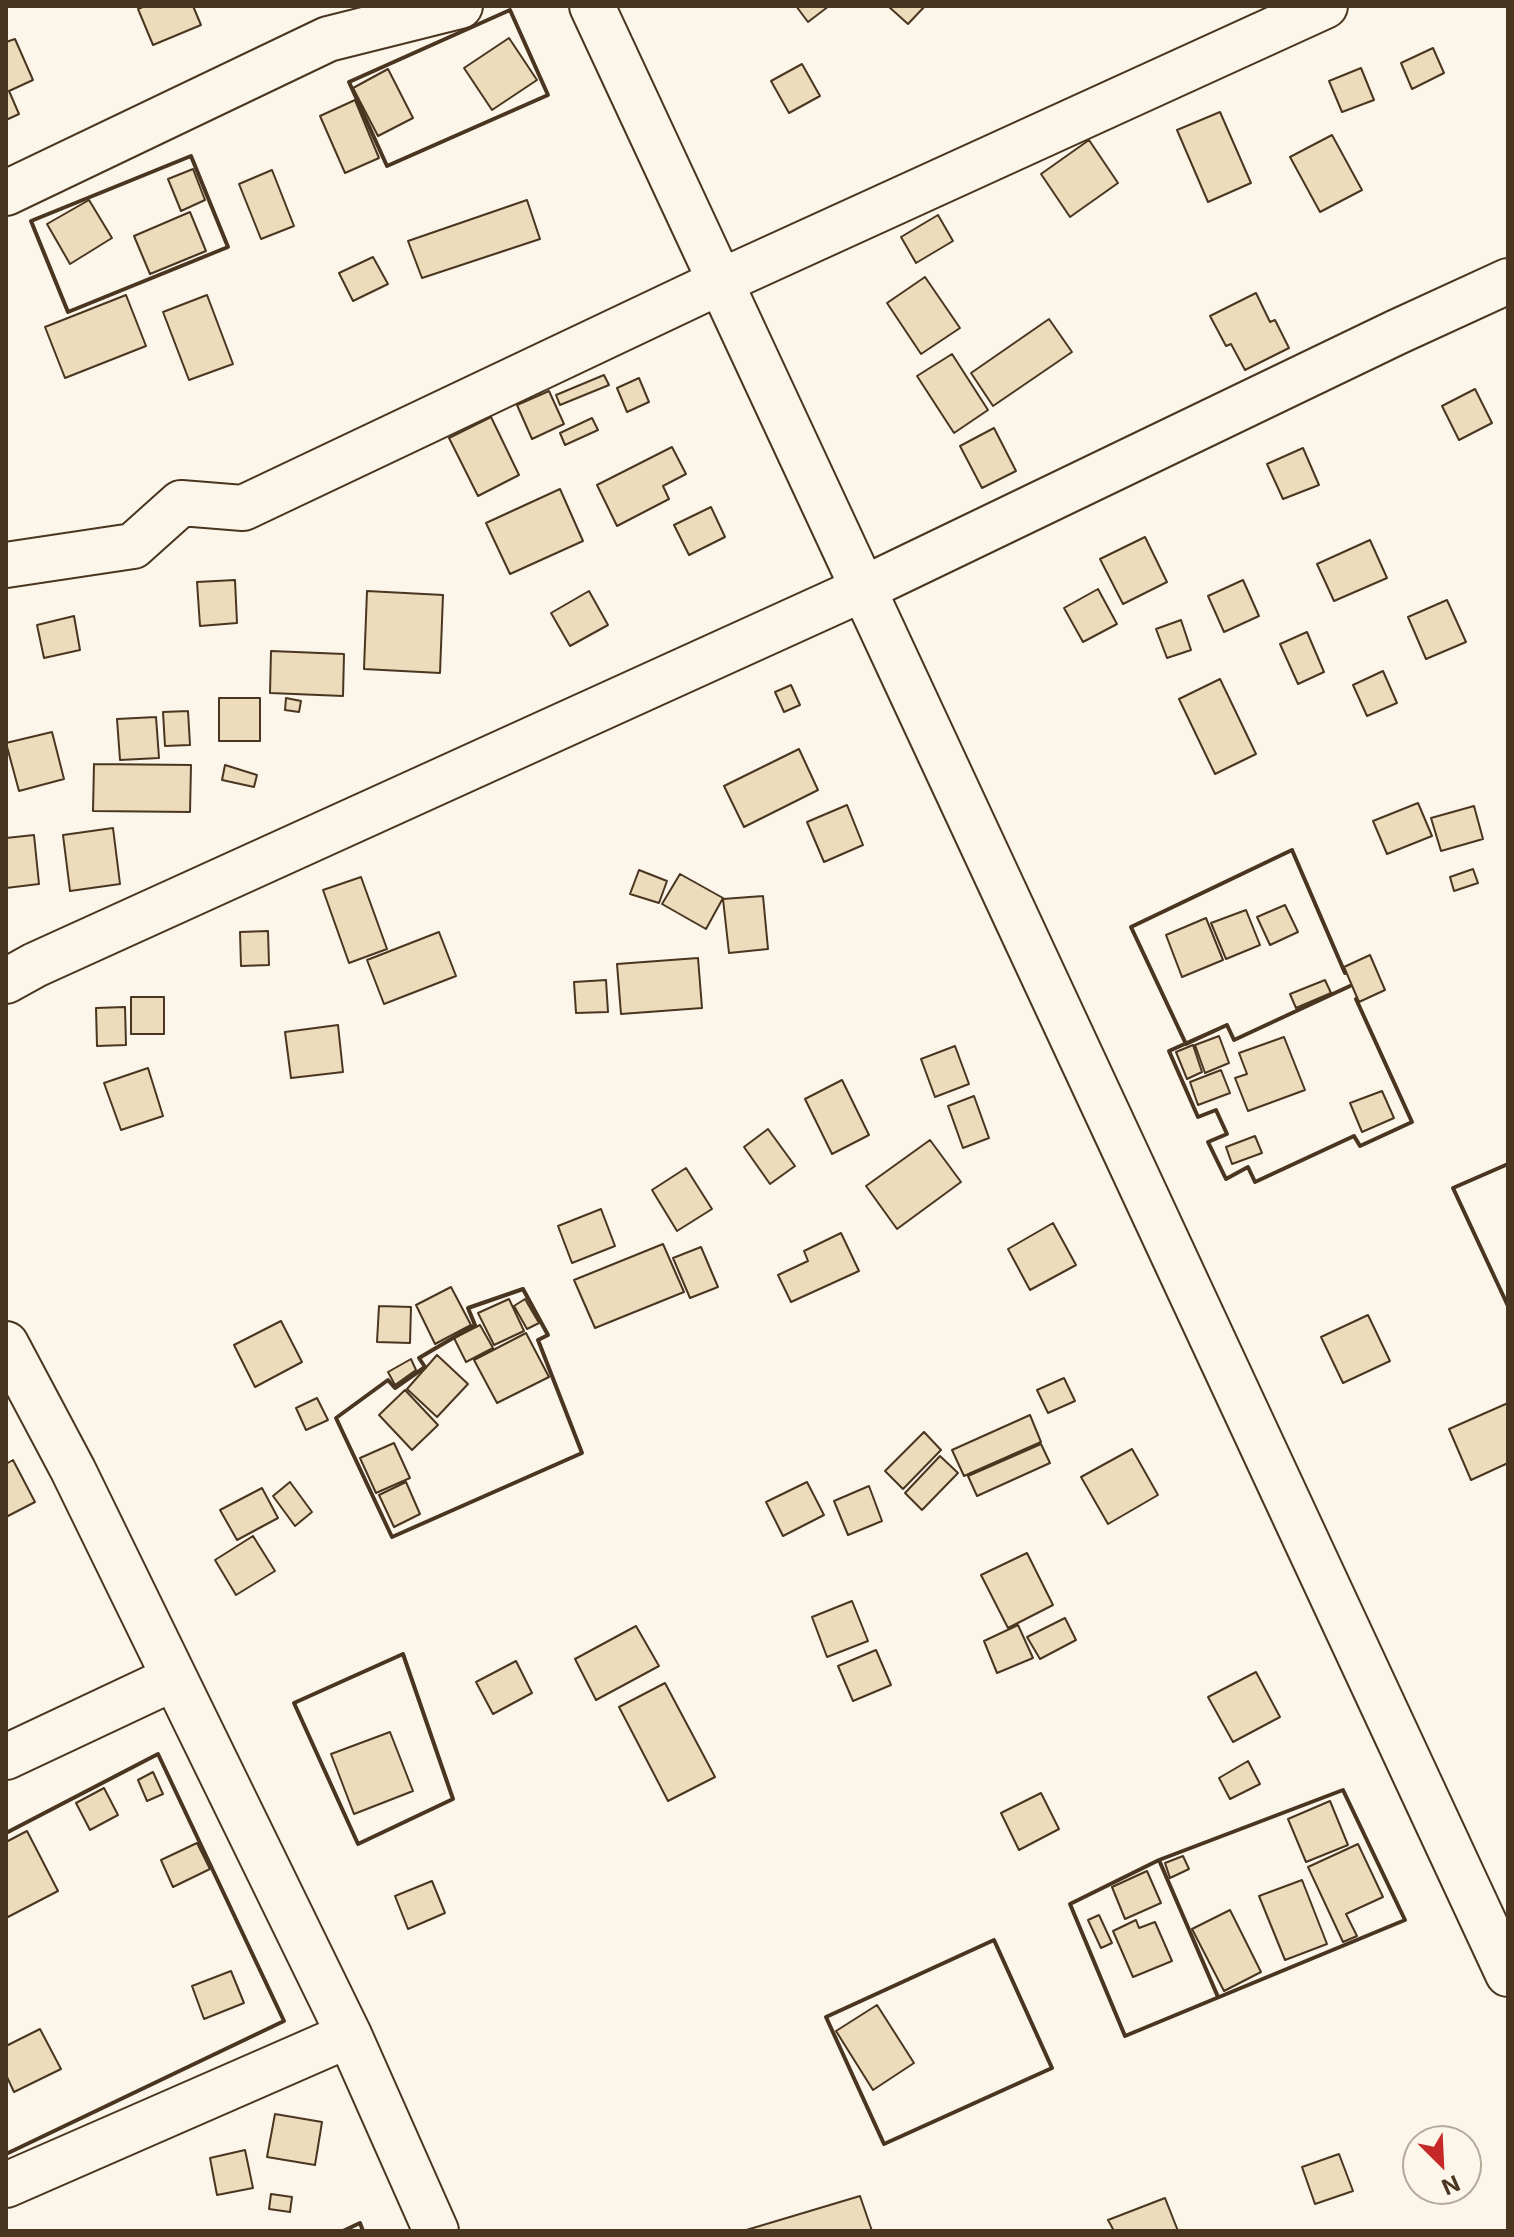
<!DOCTYPE html>
<style>
body{margin:0}
#map{position:relative;width:1514px;height:2237px;overflow:hidden;background:#fbf6e9;font-family:Inter,sans-serif}
canvas{display:block}
.frame{position:absolute;inset:0;border:8px solid #4a3520;pointer-events:none}
.north{position:absolute;left:1402px;top:2125px;width:80px;height:80px;box-sizing:border-box;background:#fbf6e9;border:2px solid #b4a999;border-radius:50%;rotate:156deg;font-size:22px;font-weight:700;line-height:32px;text-align:center;color:#4a3520}
.north::after{content:'';display:block;margin:auto;width:28px;height:36px;background:#c62828;clip-path:polygon(50% 0,100% 100%,50% 72%,0 100%)}
</style>
<div id="map">
<canvas width="1514" height="2237"></canvas>
<div class="frame"></div>
<div class="north">N</div>
</div>
<script>
const ctx = document.querySelector('canvas').getContext('2d');
ctx.lineJoin = 'round';
function paint(path, color) {
  ctx.fillStyle = color;
  ctx.fill(path, 'evenodd');
}
function poly(rows) {
  const path = new Path2D();
  for (const r of rows) {
    path.moveTo(r[0], r[1]);
    for (let i = 2; i < r.length; i += 2) path.lineTo(r[i], r[i + 1]);
  }
  return path;
}
function stroke(path, color, width, dash) {
  ctx.strokeStyle = color;
  ctx.lineWidth = width;
  ctx.lineCap = dash ? 'butt' : 'round';
  ctx.setLineDash(dash || []);
  ctx.stroke(path);
}
const building = poly([
 [145,6,193,6,201,25,153,45,138,9,145,6],
 [796,6,829,6,808,22,796,6],
 [888,6,925,6,908,24,888,6],
 [509,38,537,80,492,110,464,68,509,38],
 [15,39,33,80,9,91,19,114,6,120,6,42,15,39],
 [1433,48,1444,73,1412,89,1401,63,1433,48],
 [802,64,820,96,789,113,771,81,802,64],
 [1361,68,1374,100,1342,112,1329,81,1361,68],
 [388,69,413,118,378,136,353,88,388,69],
 [355,100,379,158,345,173,320,116,355,100],
 [1220,112,1251,183,1208,202,1177,130,1220,112],
 [1332,135,1362,190,1320,212,1290,157,1332,135],
 [1089,140,1118,183,1070,217,1041,174,1089,140],
 [193,169,205,200,181,211,168,179,193,169],
 [272,170,294,226,261,239,239,184,272,170],
 [89,200,112,238,70,264,47,224,89,200],
 [527,200,540,239,422,278,408,241,527,200],
 [190,212,206,251,150,274,134,236,190,212],
 [938,215,953,241,916,263,901,237,938,215],
 [373,257,388,284,353,301,339,273,373,257],
 [925,277,960,328,921,354,887,303,925,277],
 [1256,293,1270,322,1275,320,1289,348,1245,370,1231,344,1226,346,1210,316,1256,293],
 [126,295,146,346,65,378,45,327,126,295],
 [207,295,233,364,189,380,163,312,207,295],
 [1049,319,1072,352,993,406,971,373,1049,319],
 [952,354,988,410,954,433,917,376,952,354],
 [604,375,609,385,560,405,556,395,604,375],
 [639,378,649,402,627,412,617,388,639,378],
 [1475,389,1492,423,1459,440,1442,406,1475,389],
 [549,391,564,424,532,439,517,405,549,391],
 [491,417,519,475,478,496,449,438,491,417],
 [592,418,598,430,565,445,560,433,592,418],
 [994,428,1016,471,982,488,960,446,994,428],
 [672,447,686,474,663,486,669,499,617,526,597,485,672,447],
 [1303,448,1319,485,1283,499,1267,464,1303,448],
 [560,489,583,541,510,574,486,523,560,489],
 [711,507,725,537,689,555,674,525,711,507],
 [1145,537,1167,582,1123,604,1100,559,1145,537],
 [1370,540,1387,578,1334,601,1317,564,1370,540],
 [235,580,237,623,200,626,197,582,235,580],
 [1243,580,1259,616,1224,632,1208,596,1243,580],
 [1098,589,1117,624,1083,642,1064,608,1098,589],
 [367,591,443,595,440,673,364,669,367,591],
 [589,591,608,625,570,646,551,613,589,591],
 [1447,600,1466,642,1426,659,1408,617,1447,600],
 [74,616,80,650,44,658,37,625,74,616],
 [1181,620,1191,650,1167,658,1156,629,1181,620],
 [1307,632,1324,672,1298,684,1280,644,1307,632],
 [271,651,344,654,343,696,270,693,271,651],
 [1383,671,1397,703,1367,716,1353,685,1383,671],
 [1220,679,1256,754,1215,774,1179,699,1220,679],
 [791,685,800,705,784,712,775,692,791,685],
 [219,698,260,698,260,741,219,741,219,698],
 [286,698,301,701,299,712,285,710,286,698],
 [188,711,190,745,165,746,163,712,188,711],
 [156,717,159,758,120,760,117,719,156,717],
 [52,732,64,779,19,791,6,743,52,732],
 [799,749,818,790,744,827,724,786,799,749],
 [94,764,191,765,190,812,93,811,94,764],
 [225,765,257,775,254,787,222,780,225,765],
 [1418,803,1432,836,1387,854,1373,821,1418,803],
 [847,805,863,845,824,862,807,822,847,805],
 [1474,806,1483,839,1441,851,1431,818,1474,806],
 [113,828,120,884,70,891,63,835,113,828],
 [34,835,39,884,6,888,6,838,34,835],
 [1473,869,1478,883,1454,891,1450,877,1473,869],
 [639,870,667,881,659,903,630,894,639,870],
 [680,874,723,898,706,929,662,904,680,874],
 [361,877,387,949,349,963,323,890,361,877],
 [763,896,768,949,729,953,723,899,763,896],
 [1285,905,1298,932,1270,945,1257,917,1285,905],
 [1246,910,1260,945,1226,959,1211,923,1246,910],
 [1206,918,1223,960,1182,977,1166,935,1206,918],
 [268,931,269,965,241,966,240,932,268,931],
 [439,932,456,976,384,1004,367,960,439,932],
 [1370,955,1385,990,1359,1002,1344,967,1370,955],
 [698,958,702,1008,621,1014,617,964,698,958],
 [606,980,608,1012,576,1013,574,982,606,980],
 [1325,980,1331,993,1296,1008,1290,994,1325,980],
 [131,997,164,997,164,1034,131,1034,131,997],
 [125,1007,126,1045,97,1046,96,1008,125,1007],
 [338,1025,343,1072,291,1078,285,1032,338,1025],
 [1219,1036,1229,1063,1205,1073,1195,1045,1219,1036],
 [1284,1037,1305,1090,1248,1111,1235,1078,1247,1074,1239,1053,1284,1037],
 [1193,1045,1202,1072,1187,1079,1176,1052,1193,1045],
 [955,1046,969,1084,935,1097,921,1059,955,1046],
 [148,1068,163,1116,121,1130,104,1083,148,1068],
 [1221,1070,1230,1093,1198,1105,1190,1082,1221,1070],
 [842,1080,869,1135,832,1154,805,1099,842,1080],
 [1382,1091,1394,1118,1362,1132,1350,1103,1382,1091],
 [974,1096,989,1138,963,1148,948,1106,974,1096],
 [768,1129,795,1166,770,1184,744,1147,768,1129],
 [1255,1136,1262,1153,1232,1164,1226,1147,1255,1136],
 [930,1140,961,1182,897,1229,866,1186,930,1140],
 [686,1168,712,1209,677,1231,652,1190,686,1168],
 [601,1209,615,1246,572,1263,558,1226,601,1209],
 [1053,1223,1076,1265,1030,1290,1008,1249,1053,1223],
 [841,1233,859,1271,791,1302,778,1275,808,1261,804,1251,841,1233],
 [663,1244,684,1292,595,1328,574,1280,663,1244],
 [701,1247,718,1287,690,1298,673,1258,701,1247],
 [451,1287,471,1325,435,1344,416,1305,451,1287],
 [509,1299,524,1331,494,1345,478,1313,509,1299],
 [525,1299,539,1323,527,1329,514,1306,525,1299],
 [379,1306,411,1307,410,1343,377,1342,379,1306],
 [1368,1315,1390,1361,1343,1383,1321,1337,1368,1315],
 [281,1321,302,1362,255,1387,234,1345,281,1321],
 [480,1325,493,1348,466,1362,454,1338,480,1325],
 [526,1333,549,1377,497,1403,474,1360,526,1333],
 [437,1355,468,1384,437,1417,407,1389,437,1355],
 [411,1359,416,1370,395,1385,388,1372,411,1359],
 [1064,1378,1075,1401,1048,1413,1037,1390,1064,1378],
 [405,1390,438,1425,412,1450,379,1415,405,1390],
 [317,1398,328,1420,306,1430,296,1408,317,1398],
 [1508,1403,1508,1463,1471,1480,1449,1429,1508,1403],
 [1030,1415,1041,1442,964,1476,952,1450,1030,1415],
 [924,1432,941,1450,903,1489,885,1471,924,1432],
 [394,1443,410,1478,376,1493,360,1458,394,1443],
 [1041,1444,1050,1463,977,1496,968,1476,1041,1444],
 [1132,1449,1158,1495,1108,1524,1081,1477,1132,1449],
 [940,1456,958,1473,922,1510,905,1493,940,1456],
 [13,1460,35,1502,6,1517,6,1464,13,1460],
 [290,1482,312,1512,295,1526,273,1496,290,1482],
 [406,1482,420,1514,394,1527,379,1495,406,1482],
 [807,1482,824,1515,783,1536,766,1502,807,1482],
 [869,1486,882,1521,848,1535,834,1501,869,1486],
 [262,1488,278,1518,237,1540,220,1510,262,1488],
 [253,1536,275,1571,236,1595,215,1560,253,1536],
 [1027,1553,1053,1605,1008,1628,981,1575,1027,1553],
 [852,1601,868,1641,827,1657,812,1617,852,1601],
 [1065,1618,1076,1640,1040,1659,1027,1637,1065,1618],
 [1018,1625,1033,1658,997,1673,984,1641,1018,1625],
 [636,1626,659,1666,596,1700,575,1659,636,1626],
 [876,1650,891,1685,853,1701,838,1666,876,1650],
 [516,1661,532,1693,493,1714,476,1682,516,1661],
 [1256,1672,1280,1717,1233,1742,1208,1697,1256,1672],
 [665,1683,715,1777,668,1801,619,1707,665,1683],
 [390,1732,413,1791,354,1814,331,1754,390,1732],
 [1248,1761,1260,1784,1230,1799,1219,1778,1248,1761],
 [153,1772,163,1794,147,1801,138,1780,153,1772],
 [104,1788,118,1815,90,1830,76,1803,104,1788],
 [1041,1793,1059,1829,1019,1850,1001,1813,1041,1793],
 [1330,1801,1348,1845,1306,1862,1288,1819,1330,1801],
 [27,1831,58,1891,6,1918,6,1842,27,1831],
 [197,1843,210,1869,173,1887,161,1860,197,1843],
 [1358,1844,1383,1897,1346,1914,1357,1936,1343,1942,1308,1867,1358,1844],
 [1183,1856,1189,1869,1170,1878,1165,1863,1183,1856],
 [1147,1871,1161,1903,1125,1919,1112,1887,1147,1871],
 [1302,1880,1327,1944,1285,1960,1259,1896,1302,1880],
 [432,1881,445,1913,408,1929,395,1896,432,1881],
 [1230,1910,1261,1972,1224,1991,1192,1929,1230,1910],
 [1099,1915,1112,1943,1101,1948,1088,1920,1099,1915],
 [1136,1920,1139,1928,1155,1922,1172,1961,1133,1977,1113,1931,1136,1920],
 [231,1971,244,2003,204,2019,192,1986,231,1971],
 [877,2005,914,2063,873,2090,836,2031,877,2005],
 [40,2029,61,2069,14,2092,6,2075,6,2046,40,2029],
 [275,2114,322,2122,315,2165,267,2157,275,2114],
 [245,2150,253,2188,217,2195,210,2158,245,2150],
 [1339,2154,1353,2191,1315,2204,1302,2167,1339,2154],
 [271,2194,292,2197,290,2212,269,2209,271,2194],
 [860,2196,872,2231,743,2231,860,2196],
 [1165,2198,1178,2231,1114,2231,1108,2220,1165,2198]
]);
const street = poly([
 [592,6,1508,1974],
 [6,193,328,39,460,6],
 [6,565,133,546,181,503,243,508,722,281,1325,6],
 [6,981,35,965,865,588,1397,332,1508,281],
 [6,1344,73,1470,349,2035,436,2231],
 [6,1757,174,1678],
 [6,2185,349,2035]
]);
const wall = poly([
 [510,10,548,95,387,166,349,82,510,10],
 [191,156,228,247,68,312,31,221,191,156],
 [1345,973,1292,850,1131,927,1186,1044,1227,1025,1234,1040,1350,986],
 [1350,986,1234,1040,1227,1025,1169,1051,1198,1117,1216,1110,1227,1134,1208,1142,1226,1179,1248,1167,1255,1182,1354,1136,1360,1146,1412,1122,1356,999],
 [1508,1164,1453,1188,1508,1306],
 [523,1289,548,1335,538,1340,582,1453,392,1537,336,1418,388,1380,395,1388,425,1367,419,1358,475,1325,468,1308,523,1289],
 [403,1654,453,1799,358,1844,294,1703,403,1654],
 [6,1833,158,1754,284,2021,6,2154],
 [994,1940,1052,2068,884,2144,826,2017,994,1940],
 [1218,1997,1159,1860,1343,1790,1405,1920,1125,2036,1070,1904,1159,1860,1218,1997],
 [343,2231,360,2223,363,2231]
]);
paint(building, '#ecdcbc');
stroke(building, '#4a3520', 2);
stroke(street, '#4a3520', 48);
stroke(street, '#fbf6e9', 44);
stroke(wall, '#4a3520', 4);
</script>
